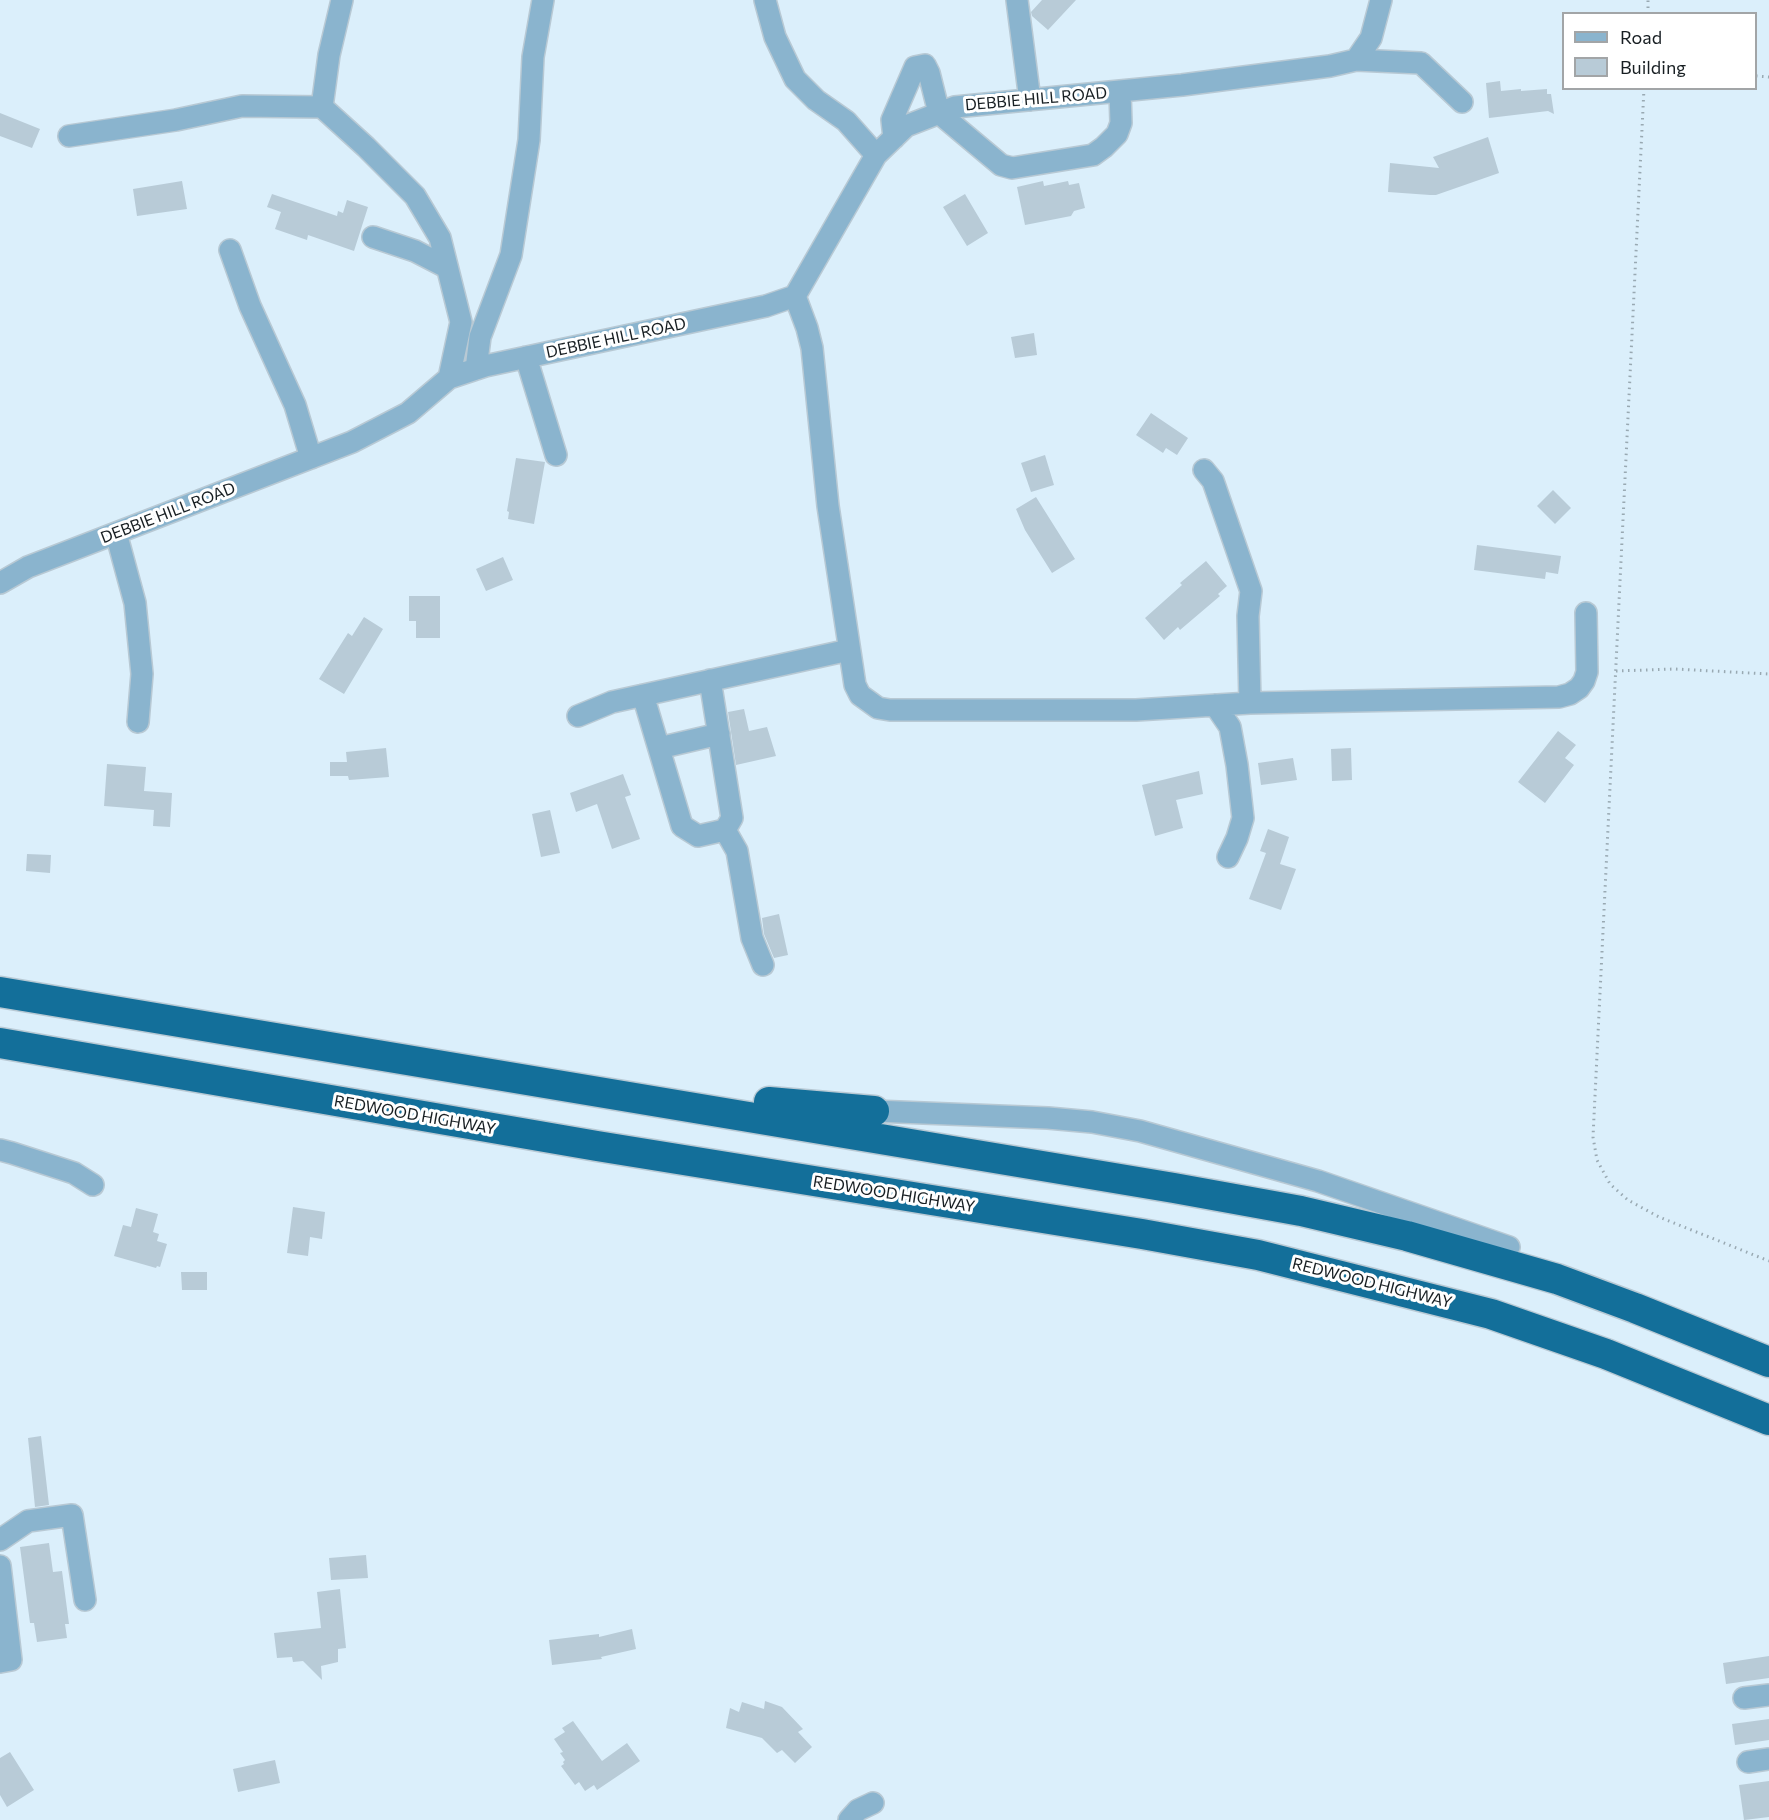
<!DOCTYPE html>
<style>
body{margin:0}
#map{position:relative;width:1769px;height:1820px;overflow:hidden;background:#dbeffb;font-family:Commissioner,sans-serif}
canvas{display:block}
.legend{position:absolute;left:1562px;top:12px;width:195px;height:78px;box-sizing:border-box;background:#fff;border:2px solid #a2a5a7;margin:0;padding:8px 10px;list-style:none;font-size:18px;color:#171e22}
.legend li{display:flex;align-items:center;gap:12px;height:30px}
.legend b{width:30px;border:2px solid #a2a5a7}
</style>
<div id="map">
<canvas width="1769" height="1820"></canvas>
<ul class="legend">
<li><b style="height:8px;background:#8ab4ce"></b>Road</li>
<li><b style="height:16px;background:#b8cbd7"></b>Building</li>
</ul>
</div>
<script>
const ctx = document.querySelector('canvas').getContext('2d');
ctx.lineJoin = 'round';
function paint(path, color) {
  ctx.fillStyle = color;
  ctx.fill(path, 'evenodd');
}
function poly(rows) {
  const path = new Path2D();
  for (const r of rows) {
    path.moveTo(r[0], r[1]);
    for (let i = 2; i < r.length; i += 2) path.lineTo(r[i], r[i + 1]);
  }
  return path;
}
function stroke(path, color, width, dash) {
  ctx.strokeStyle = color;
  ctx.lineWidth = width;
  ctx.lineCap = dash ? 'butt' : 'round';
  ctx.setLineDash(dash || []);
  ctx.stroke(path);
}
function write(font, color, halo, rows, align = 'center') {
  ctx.font = font + ' Commissioner,sans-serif';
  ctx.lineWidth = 6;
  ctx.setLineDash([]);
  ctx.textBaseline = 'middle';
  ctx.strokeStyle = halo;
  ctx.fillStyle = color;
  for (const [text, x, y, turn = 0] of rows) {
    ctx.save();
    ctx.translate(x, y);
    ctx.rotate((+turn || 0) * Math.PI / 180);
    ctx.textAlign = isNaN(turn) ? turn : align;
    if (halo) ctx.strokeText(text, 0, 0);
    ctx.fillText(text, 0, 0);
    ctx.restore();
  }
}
const building = poly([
 [1042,0,1076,0,1048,30,1032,16,1031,12],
 [1500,81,1501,91,1521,89,1521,91,1547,89,1547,94,1551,94,1554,114,1548,111,1489,118,1486,83],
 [0,113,40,129,32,148,0,136],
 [1488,137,1499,173,1436,195,1430,195,1388,192,1390,163,1439,168,1433,157],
 [182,181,187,209,137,216,133,189],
 [1043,181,1044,186,1068,181,1069,185,1079,183,1085,208,1074,211,1071,216,1025,225,1017,187],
 [272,194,337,216,338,211,343,213,347,200,368,207,354,251,308,235,307,240,275,229,281,212,267,207],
 [965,194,988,233,967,246,943,207],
 [1034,333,1037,355,1015,358,1011,337],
 [1151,413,1188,438,1177,455,1166,448,1163,453,1136,435],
 [1045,455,1054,485,1031,492,1021,463],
 [516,458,545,462,534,524,508,519,509,512,507,511],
 [1553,490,1571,508,1555,524,1537,506],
 [1036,497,1075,559,1052,573,1025,530,1016,509],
 [1477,545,1561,556,1558,574,1546,572,1545,579,1474,570],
 [503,557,513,580,486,591,476,569],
 [1206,561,1227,586,1218,594,1220,596,1180,630,1178,627,1164,640,1145,618,1182,585,1180,583],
 [409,596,440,596,440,638,416,638,416,621,409,621],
 [364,617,383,629,344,694,319,679,348,633,352,636],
 [744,709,749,731,767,727,776,756,736,765,728,712],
 [1558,731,1576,745,1565,758,1574,765,1545,803,1518,782],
 [386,748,389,777,349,780,348,776,330,776,330,762,347,762,346,752],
 [1351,748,1352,780,1332,781,1331,749],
 [1293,758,1297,780,1261,785,1258,763],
 [107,764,146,767,144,791,172,793,170,827,153,826,154,810,104,806],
 [1199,771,1203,794,1176,800,1183,828,1155,836,1142,785],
 [623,774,631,795,625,797,640,839,612,849,597,804,576,812,570,793],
 [550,810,560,853,541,857,532,814],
 [1268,829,1289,837,1280,864,1296,869,1281,910,1249,899,1266,853,1260,851],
 [27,854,51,855,50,873,26,871],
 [779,914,788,955,774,958,764,934,762,918],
 [293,1207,325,1212,322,1239,310,1237,308,1256,287,1253],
 [136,1208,158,1214,153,1232,159,1234,157,1241,167,1244,160,1267,157,1266,156,1268,114,1256,123,1225,131,1227],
 [181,1272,207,1272,207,1290,182,1290],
 [41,1436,49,1505,35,1507,28,1438],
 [49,1543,53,1572,62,1571,69,1624,65,1624,67,1638,37,1642,34,1623,30,1623,20,1547],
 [366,1555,368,1578,331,1580,329,1558],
 [340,1589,346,1648,338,1649,338,1662,321,1666,322,1680,303,1661,293,1662,292,1657,277,1658,274,1633,321,1628,317,1592],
 [632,1629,636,1649,601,1657,602,1659,552,1665,549,1640,599,1634,599,1637],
 [1769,1656,1769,1678,1726,1684,1723,1663],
 [765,1701,782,1707,803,1729,798,1732,812,1747,795,1763,782,1750,777,1753,762,1738,726,1728,730,1708,739,1712,742,1702,764,1709],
 [1769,1719,1769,1740,1735,1745,1732,1724],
 [573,1721,602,1761,627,1743,640,1761,597,1790,594,1785,585,1791,579,1782,575,1785,561,1766,564,1764,563,1762,565,1760,560,1753,563,1752,554,1739,565,1732,562,1728],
 [10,1752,34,1790,7,1807,0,1795,0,1758],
 [275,1760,280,1783,238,1792,233,1769],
 [1769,1781,1769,1817,1744,1820,1739,1785]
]);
const path = poly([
 [1648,14,1648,0],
 [1756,76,1769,77],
 [1644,88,1593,1137,1597,1160,1610,1184,1628,1200,1659,1217,1769,1261],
 [1616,671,1675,669,1769,674]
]);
const minor = poly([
 [342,0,329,55,322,107,366,147,415,196,440,238,461,322,449,378],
 [765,0,775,37,795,79,816,100,846,121,876,155],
 [1017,0,1030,100],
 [1356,60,1421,63,1462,102],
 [69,136,176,120,242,106,322,107],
 [894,138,892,120,915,67,925,65,929,73,939,113,1001,165,1012,168,1093,155,1104,147,1117,134,1121,123,1120,91],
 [373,237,415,251,446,267],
 [230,250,250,306,295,405,311,458],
 [795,296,807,328,812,348,828,506,855,685,860,695,878,708,890,710,1136,710,1250,703,1559,697,1570,694,1579,688,1584,681,1587,672,1586,613],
 [526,357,556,455],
 [476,369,480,337,511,255,529,140,533,57,543,0],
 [1204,470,1213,481,1251,591,1248,616,1250,703],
 [116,533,135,603,142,674,138,722],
 [0,583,28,567,352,442,408,413,449,378,485,366,766,306,795,296,876,155,906,126,955,107,1182,85,1330,66,1356,60,1371,38,1381,0],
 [643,695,682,826,698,836,725,830,732,818,710,680],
 [1215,705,1230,727,1237,765,1243,818,1237,838,1228,857],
 [578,716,612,702,849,650],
 [659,748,719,734],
 [725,830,737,851,752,938,763,965],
 [874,1111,1048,1118,1092,1122,1140,1131,1318,1181,1509,1247],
 [0,1150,12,1153,74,1173,93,1185],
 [0,1540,28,1521,72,1515,85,1600],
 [0,1566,11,1660,0,1662],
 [1744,1698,1769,1695],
 [1748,1762,1769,1759],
 [849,1820,858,1810,873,1803]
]);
const highway = poly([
 [0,992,1174,1188,1301,1211,1407,1236,1557,1279,1635,1308,1769,1362],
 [0,1043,597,1146,1142,1234,1258,1255,1491,1314,1606,1354,1769,1420],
 [769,1102,874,1111]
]);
const streetNames = [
 ["DEBBIE HILL ROAD",1036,99,-5],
 ["DEBBIE HILL ROAD",616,338,-12],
 ["DEBBIE HILL ROAD",168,513,-21],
 ["REDWOOD HIGHWAY",415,1115,10],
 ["REDWOOD HIGHWAY",894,1194,9],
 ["REDWOOD HIGHWAY",1372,1283,14]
];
paint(building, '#b8cbd7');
stroke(minor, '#b8c9d4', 24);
stroke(highway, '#b8c9d4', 33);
stroke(path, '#99a9b2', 3, [1.5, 4.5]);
stroke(minor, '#8ab4ce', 21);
stroke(highway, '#136f9a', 30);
write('16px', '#171e22', '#fff', streetNames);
</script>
